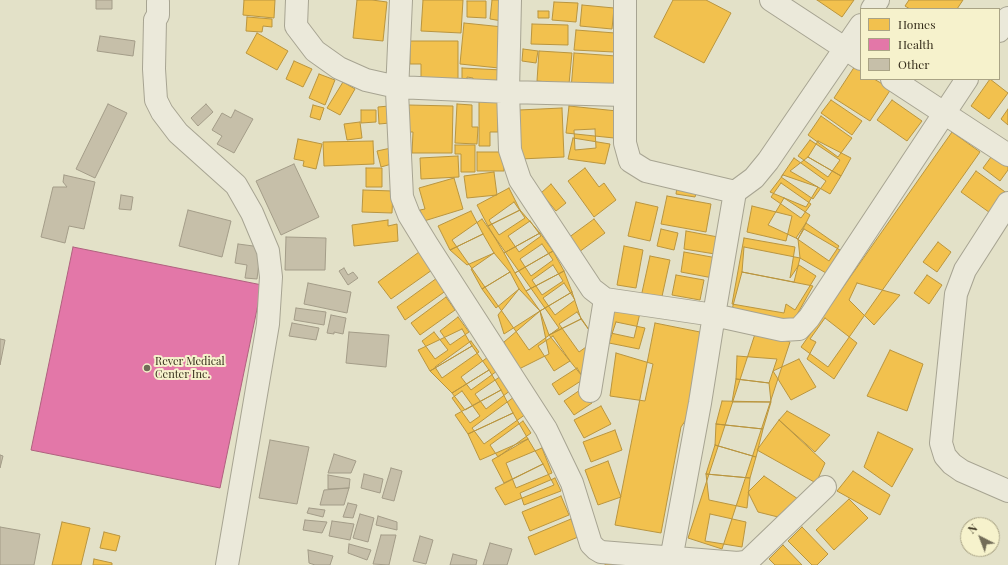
<!DOCTYPE html>
<style>
body{margin:0}
#map{position:relative;width:1008px;height:565px;overflow:hidden;background:#e3e1c8;font-family:"Playfair Display",serif}
canvas{display:block}
.legend{position:absolute;left:860px;top:8px;width:140px;height:72px;box-sizing:border-box;background:#f6f2cc;border:1px solid #a9a385;margin:0;padding:5px 7px;list-style:none;font-size:12px;color:#352d1b}
.legend li{display:flex;align-items:center;gap:8px;height:20px}
.legend b{width:20px;border:1px solid #a9a385}
.north{position:absolute;left:960px;top:517px;width:40px;height:40px;box-sizing:border-box;background:#f6f2cc;border:1px solid #a9a385;border-radius:50%;rotate:318deg;font-size:11px;font-weight:700;line-height:16px;text-align:center;color:#352d1b}
.north::after{content:'';display:block;margin:auto;width:14px;height:18px;background:#726c58;clip-path:polygon(50% 0,100% 100%,50% 72%,0 100%)}
</style>
<div id="map">
<canvas width="1008" height="565"></canvas>
<ul class="legend">
<li><b style="height:11px;background:#f2c14e"></b>Homes</li>
<li><b style="height:11px;background:#e377a8"></b>Health</li>
<li><b style="height:11px;background:#c6bfa9"></b>Other</li>
</ul>
<div class="north">N</div>
</div>
<script>
const ctx = document.querySelector('canvas').getContext('2d');
ctx.lineJoin = 'round';
function paint(path, color) {
  ctx.fillStyle = color;
  ctx.fill(path, 'evenodd');
}
function poly(rows) {
  const path = new Path2D();
  for (const r of rows) {
    path.moveTo(r[0], r[1]);
    for (let i = 2; i < r.length; i += 2) path.lineTo(r[i], r[i + 1]);
  }
  return path;
}
function stroke(path, color, width, dash) {
  ctx.strokeStyle = color;
  ctx.lineWidth = width;
  ctx.lineCap = dash ? 'butt' : 'round';
  ctx.setLineDash(dash || []);
  ctx.stroke(path);
}
function write(font, color, halo, rows, align = 'center') {
  ctx.font = font + ' "Playfair Display",serif';
  ctx.lineWidth = 4;
  ctx.setLineDash([]);
  ctx.textBaseline = 'middle';
  ctx.strokeStyle = halo;
  ctx.fillStyle = color;
  for (const [text, x, y, turn = 0] of rows) {
    ctx.save();
    ctx.translate(x, y);
    ctx.rotate((+turn || 0) * Math.PI / 180);
    ctx.textAlign = isNaN(turn) ? turn : align;
    if (halo) ctx.strokeText(text, 0, 0);
    ctx.fillText(text, 0, 0);
    ctx.restore();
  }
}
const homes = poly([
 [244,0,275,0,274,18,243,15,244,0],
 [357,0,372,0,387,2,383,41,353,38,357,0],
 [423,0,463,0,461,33,421,31,423,0],
 [492,0,505,0,502,21,490,19,492,0],
 [673,0,706,0,731,13,704,63,654,37,673,0],
 [817,0,854,0,842,17,817,0],
 [909,0,963,0,957,9,910,9,905,6,909,0],
 [467,1,486,1,486,18,467,17,467,1],
 [554,2,578,3,576,22,552,20,554,2],
 [582,5,614,8,612,29,580,26,582,5],
 [538,11,549,11,549,18,538,18,538,11],
 [247,17,272,19,272,27,263,26,262,32,246,31,247,17],
 [464,23,503,27,499,68,460,64,464,23],
 [532,24,568,25,568,45,531,44,532,24],
 [576,30,615,33,614,52,574,50,576,30],
 [257,33,288,51,277,70,246,53,257,33],
 [410,41,458,41,458,82,421,81,421,64,410,64,410,41],
 [523,49,538,51,536,63,522,61,523,49],
 [539,51,572,53,569,84,537,81,539,51],
 [574,53,616,56,613,92,571,89,574,53],
 [294,61,312,69,303,87,286,79,294,61],
 [855,66,861,70,861,79,874,79,891,89,870,121,834,98,855,66],
 [462,68,502,70,502,90,473,89,473,78,467,77,467,83,462,82,462,68],
 [319,74,335,80,325,105,309,98,319,74],
 [990,79,1008,93,989,119,971,106,990,79],
 [343,82,355,89,340,115,327,108,343,82],
 [831,100,862,121,852,135,821,113,831,100],
 [892,100,922,121,907,141,877,120,892,100],
 [479,101,498,101,498,132,490,132,490,146,479,146,479,101],
 [457,104,472,105,472,127,478,127,477,144,455,143,457,104],
 [313,105,324,108,320,120,310,117,313,105],
 [408,105,453,106,452,153,412,153,413,132,407,132,408,105],
 [389,106,390,123,379,124,378,107,389,106],
 [569,106,617,111,614,138,566,133,569,106],
 [562,108,564,157,520,159,519,110,562,108],
 [1008,109,1008,125,1001,119,1008,109],
 [361,110,376,110,376,122,361,123,361,110],
 [821,116,852,138,838,157,808,135,821,116],
 [360,122,362,138,347,140,344,124,360,122],
 [595,129,596,148,575,150,574,130,595,129],
 [952,132,980,152,828,367,801,347,952,132],
 [573,138,610,144,605,164,568,159,573,138],
 [298,139,322,144,316,169,303,166,304,161,294,159,298,139],
 [810,140,840,160,828,177,798,156,810,140],
 [373,141,374,164,324,166,323,142,373,141],
 [818,141,851,158,841,176,808,157,818,141],
 [455,145,475,145,475,172,461,172,461,154,455,154,455,145],
 [391,148,395,163,381,167,377,151,391,148],
 [477,152,503,152,504,171,477,171,477,152],
 [994,153,1008,163,1008,170,1000,181,983,168,994,153],
 [458,156,459,177,421,179,420,158,458,156],
 [808,157,841,176,830,194,790,171,808,157],
 [794,158,826,181,813,199,781,177,794,158],
 [366,168,382,168,382,187,366,187,366,168],
 [585,168,599,187,604,183,616,200,594,217,568,181,585,168],
 [976,171,1008,194,993,215,961,192,976,171],
 [494,172,497,195,467,198,464,176,494,172],
 [783,175,818,187,806,207,770,192,783,175],
 [454,178,463,209,424,221,420,210,425,209,419,188,454,178],
 [781,183,811,204,801,218,771,197,781,183],
 [551,184,566,203,556,211,541,193,551,184],
 [677,187,697,190,695,197,676,194,677,187],
 [509,188,520,210,488,226,477,205,509,188],
 [363,190,393,191,392,213,362,212,363,190],
 [667,196,711,204,706,232,661,224,667,196],
 [784,198,810,215,798,239,768,225,784,198],
 [514,202,525,218,499,235,489,220,514,202],
 [636,202,658,207,650,241,628,236,636,202],
 [752,206,792,216,786,241,747,232,752,206],
 [520,210,540,233,504,253,488,226,520,210],
 [471,211,483,234,450,250,438,226,471,211],
 [482,219,559,328,529,350,452,240,482,219],
 [594,219,605,233,579,252,568,238,594,219],
 [388,220,388,226,397,224,398,241,354,246,352,225,388,220],
 [530,221,541,236,519,252,508,236,530,221],
 [806,223,839,246,829,261,796,238,806,223],
 [661,229,678,233,674,250,657,246,661,229],
 [804,229,840,250,826,273,800,258,798,239,804,229],
 [686,231,718,237,715,254,684,249,686,231],
 [540,233,553,251,515,273,504,253,540,233],
 [483,234,494,253,467,265,450,250,483,234],
 [744,238,795,247,790,278,799,265,816,276,795,310,786,304,784,313,732,304,744,238],
 [938,242,951,252,937,272,923,262,938,242],
 [542,244,553,260,531,276,520,259,542,244],
 [624,246,643,250,636,288,617,285,624,246],
 [744,247,800,258,794,282,742,272,744,247],
 [553,251,564,271,526,291,515,273,553,251],
 [419,252,432,270,391,299,378,282,419,252],
 [684,252,717,258,713,278,681,272,684,252],
 [494,253,510,272,482,289,471,269,494,253],
 [650,256,670,260,661,301,641,297,650,256],
 [553,265,563,281,542,295,532,280,553,265],
 [564,271,572,292,540,311,526,291,564,271],
 [510,272,519,289,496,308,482,289,510,272],
 [742,272,813,286,790,327,731,313,742,272],
 [676,275,704,280,700,300,672,295,676,275],
 [927,275,942,285,929,304,914,293,927,275],
 [437,278,447,290,405,320,397,307,437,278],
 [564,283,575,300,555,315,543,298,564,283],
 [857,283,900,295,874,325,849,300,857,283],
 [519,289,540,311,504,334,498,315,519,289],
 [572,292,581,319,549,335,540,311,572,292],
 [446,297,455,310,420,335,411,323,446,297],
 [612,307,640,313,634,338,606,332,612,307],
 [540,311,549,354,515,371,504,342,540,311],
 [577,312,596,340,579,352,559,324,577,312],
 [458,317,469,332,450,345,440,331,458,317],
 [825,318,857,343,834,379,807,359,816,342,810,339,825,318],
 [581,319,594,337,586,381,549,335,581,319],
 [616,322,645,328,639,349,609,343,616,322],
 [655,323,700,332,698,402,681,427,661,533,615,525,655,323],
 [462,329,472,346,430,371,418,350,462,329],
 [756,331,790,342,722,549,688,538,756,331],
 [434,332,448,350,435,359,422,341,434,332],
 [553,336,570,361,554,371,538,346,553,336],
 [471,341,479,352,442,378,435,367,471,341],
 [472,346,489,370,452,393,430,371,472,346],
 [890,350,923,364,907,411,867,396,890,350],
 [616,353,653,364,645,401,610,396,616,353],
 [737,356,777,359,769,383,736,379,737,356],
 [488,357,497,371,471,390,461,377,488,357],
 [799,359,816,387,791,400,773,371,799,359],
 [577,368,584,379,559,395,552,384,577,368],
 [489,370,501,390,465,410,452,393,489,370],
 [501,376,511,390,486,409,475,394,501,376],
 [736,379,769,383,771,402,732,402,736,379],
 [583,388,592,403,574,415,564,401,583,388],
 [501,390,513,413,468,434,455,415,501,390],
 [462,391,480,416,470,423,452,398,462,391],
 [514,397,526,414,484,444,472,428,514,397],
 [722,401,771,402,763,429,716,424,722,401],
 [601,406,611,424,584,438,574,420,601,406],
 [787,411,830,435,815,452,779,420,787,411],
 [513,413,528,439,480,460,468,434,513,413],
 [779,420,825,463,816,483,757,450,779,420],
 [523,421,531,433,498,457,490,445,523,421],
 [716,424,763,429,756,457,715,445,716,424],
 [615,430,622,450,591,462,583,442,615,430],
 [878,432,913,449,892,487,864,467,878,432],
 [528,439,543,464,504,483,492,460,528,439],
 [715,445,756,457,750,478,706,474,715,445],
 [542,448,552,473,516,488,506,463,542,448],
 [608,461,621,497,598,505,585,470,608,461],
 [543,464,554,485,505,505,495,488,543,464],
 [853,471,890,495,880,515,837,491,853,471],
 [706,474,750,478,747,508,709,500,706,474],
 [764,476,798,499,782,518,758,512,748,492,764,476],
 [555,478,561,491,524,505,520,493,555,478],
 [561,496,569,515,530,531,522,512,561,496],
 [849,499,868,518,834,550,816,530,849,499],
 [710,514,746,522,742,547,705,541,710,514],
 [571,519,578,537,535,555,528,537,571,519],
 [62,522,90,528,81,565,52,565,62,522],
 [802,527,828,554,817,565,812,565,788,541,802,527],
 [104,532,120,536,116,551,100,548,104,532],
 [783,545,802,565,775,565,769,559,783,545],
 [94,559,112,563,112,565,93,565,94,559],
 [606,560,621,565,605,565,606,560]
]);
const health = poly([
 [73,247,262,285,220,488,31,450,73,247]
]);
const building = poly([
 [96,0,112,0,112,9,96,9,96,0],
 [100,36,135,41,133,56,97,51,100,36],
 [108,104,127,113,95,178,76,169,108,104],
 [206,104,213,112,198,126,191,118,206,104],
 [235,110,253,119,234,153,217,144,222,136,212,130,222,113,231,118,235,110],
 [294,164,319,217,281,235,256,181,294,164],
 [64,175,95,182,84,229,69,226,65,243,41,237,53,187,67,187,63,182,64,175],
 [121,195,133,197,131,210,119,209,121,195],
 [188,210,231,221,222,257,179,246,188,210],
 [286,237,326,238,325,270,285,270,286,237],
 [238,244,261,247,257,279,245,278,247,265,235,263,238,244],
 [344,268,348,275,353,272,358,278,348,285,339,271,344,268],
 [308,283,351,292,347,313,304,304,308,283],
 [296,308,326,312,324,325,294,320,296,308],
 [331,315,346,318,343,334,334,332,334,334,327,333,331,315],
 [292,323,319,328,316,340,289,336,292,323],
 [349,332,389,335,386,367,346,363,349,332],
 [0,339,5,340,0,365,0,339],
 [270,440,309,447,297,504,259,498,270,440],
 [334,454,356,461,351,473,328,473,334,454],
 [0,455,3,456,0,468,0,455],
 [391,468,402,471,394,501,382,498,391,468],
 [364,474,383,479,380,493,361,488,364,474],
 [328,475,350,479,349,488,328,489,328,475],
 [349,488,344,505,320,505,324,490,349,488],
 [348,503,357,505,353,518,343,517,348,503],
 [309,508,325,510,323,517,307,513,309,508],
 [360,514,374,518,368,542,353,538,360,514],
 [378,516,397,522,397,530,376,525,378,516],
 [305,520,327,522,322,533,303,530,305,520],
 [332,521,354,524,350,540,329,536,332,521],
 [0,527,40,534,34,565,0,565,0,527],
 [381,535,396,535,389,565,373,564,381,535],
 [420,536,433,540,426,564,413,561,420,536],
 [490,543,512,549,507,565,483,565,490,543],
 [349,544,371,550,367,560,348,553,349,544],
 [308,550,333,556,330,565,315,565,309,563,308,550],
 [453,554,477,560,476,565,450,565,453,554]
]);
const minor = poly([
 [297,0,296,26,315,51,339,68,366,80,397,87,508,92,625,95],
 [401,0,397,92,402,197,409,215,428,246,546,429,572,483,591,544,596,549,601,552,738,563,745,562,749,560,825,487],
 [510,0,508,92,510,150,520,180,592,289,605,299,714,315,782,330,799,329,809,318,967,79],
 [625,0,625,143,630,161,646,171,735,192,714,315,700,403,670,565],
 [771,0,861,59],
 [158,2,158,15,155,20,154,69,156,100,162,112,178,133,236,185,252,213,268,251,271,277,268,324,227,565],
 [872,9,878,0],
 [999,31,1008,18],
 [892,79,1008,155],
 [735,192,754,178,768,161,861,25],
 [1008,203,965,270,956,294,941,443,945,456,952,464,962,471,1008,491],
 [590,391,605,299]
]);
const markers = [
 [147,368,4,"#726c58"]
];
const poiNames = [
 ["Rever Medical",155,362],
 ["Center Inc.",155,375]
];
paint(homes, '#f2c14e');
stroke(homes, '#b9953f', 1);
paint(health, '#e377a8');
stroke(health, '#af617e', 1);
paint(building, '#c6bfa9');
stroke(building, '#a39c88', 1);
stroke(minor, '#a7a492', 24);
stroke(minor, '#ebe9da', 22);
for (const [x, y, r, color] of markers) {
  const dot = new Path2D();
  dot.arc(x, y, r, 0, 2 * Math.PI);
  ctx.fillStyle = color;
  ctx.fill(dot);
  stroke(dot, '#f6f2cc', 1.5);
}
write('11px', '#352d1b', '#f6f2cc', poiNames, 'left');
</script>
